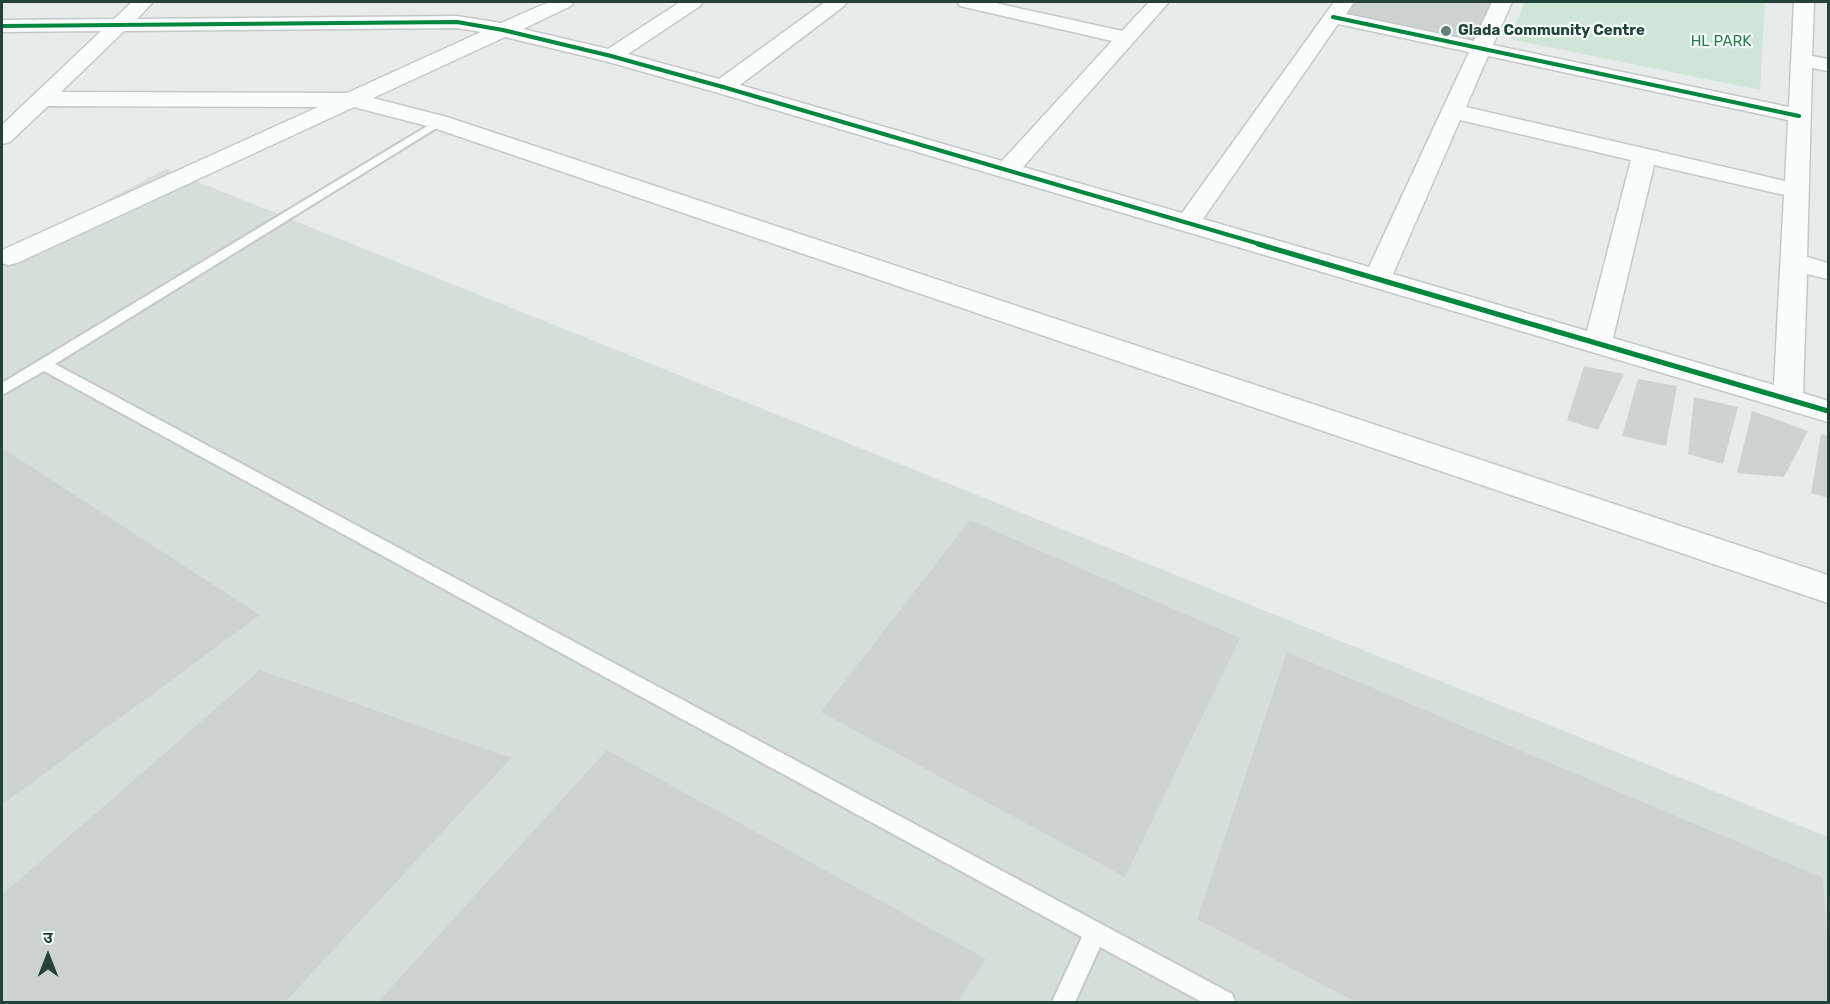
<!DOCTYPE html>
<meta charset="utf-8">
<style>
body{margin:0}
#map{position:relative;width:1830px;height:1004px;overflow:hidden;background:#e7ecea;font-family:Rubik,"Noto Sans Devanagari",sans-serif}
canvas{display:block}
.frame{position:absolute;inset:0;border:3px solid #21433a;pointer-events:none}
.north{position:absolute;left:18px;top:926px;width:60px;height:60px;-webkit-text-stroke:4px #f5fbf8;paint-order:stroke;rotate:0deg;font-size:16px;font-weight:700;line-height:24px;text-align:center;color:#21433a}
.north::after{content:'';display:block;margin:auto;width:21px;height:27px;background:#21433a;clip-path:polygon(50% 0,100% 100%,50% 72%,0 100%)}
</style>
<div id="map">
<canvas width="1830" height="1004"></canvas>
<div class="frame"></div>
<div class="north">उ</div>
</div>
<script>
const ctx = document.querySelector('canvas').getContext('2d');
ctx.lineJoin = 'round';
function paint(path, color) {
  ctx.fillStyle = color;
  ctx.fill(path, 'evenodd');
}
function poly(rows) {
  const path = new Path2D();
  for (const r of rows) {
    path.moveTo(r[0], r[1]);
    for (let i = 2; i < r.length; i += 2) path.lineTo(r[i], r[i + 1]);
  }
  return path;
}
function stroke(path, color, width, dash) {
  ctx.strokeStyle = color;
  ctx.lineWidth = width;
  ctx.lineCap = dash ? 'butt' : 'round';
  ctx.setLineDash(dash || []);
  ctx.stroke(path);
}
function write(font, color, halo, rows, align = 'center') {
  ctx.font = font + ' Rubik,sans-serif';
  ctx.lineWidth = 4.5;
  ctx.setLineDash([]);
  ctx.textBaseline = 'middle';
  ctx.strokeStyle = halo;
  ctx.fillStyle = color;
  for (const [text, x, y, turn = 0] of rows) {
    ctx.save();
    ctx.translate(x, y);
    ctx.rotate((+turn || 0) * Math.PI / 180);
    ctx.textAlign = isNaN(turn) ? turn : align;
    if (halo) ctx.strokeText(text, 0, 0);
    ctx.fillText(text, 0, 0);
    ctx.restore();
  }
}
const built = poly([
 [166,169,1828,837,1828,1002,2,1002,2,256]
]);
const green = poly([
 [1525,2,1765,2,1760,90,1509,39]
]);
const building = poly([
 [1349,2,1497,2,1477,46,1339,16],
 [1584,366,1624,374,1598,430,1567,420],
 [1638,379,1677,386,1666,446,1622,436],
 [1694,397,1738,407,1723,464,1688,454],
 [1752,411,1808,431,1784,477,1737,473],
 [1821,434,1828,436,1828,498,1811,493],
 [2,448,260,615,4,803,2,800],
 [970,520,1240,638,1125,877,821,712],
 [1287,652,1823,878,1828,953,1828,1002,1356,1002,1197,919],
 [260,670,511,758,285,1002,2,1002,2,895],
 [607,750,986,959,957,1002,378,1002]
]);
const lane = poly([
 [439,119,443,120,443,124,55,364,1232,994,1235,1002,1202,1002,1100,947,1075,1002,1052,1002,1082,937,44,371,2,395,2,383,439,119]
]);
const street = poly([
 [132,2,153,2,137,19,457,16,501,23,549,2,574,2,571,6,523,29,608,49,680,2,703,2,700,6,628,54,719,79,825,2,847,2,844,6,740,85,1002,161,1112,41,960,6,957,2,991,2,1122,31,1149,2,1169,2,1023,167,1182,213,1334,2,1354,2,1346,14,1474,41,1492,2,1512,2,1493,45,1789,107,1794,2,1814,2,1812,56,1828,59,1828,71,1812,68,1807,257,1828,263,1828,279,1807,274,1803,393,1828,401,1828,422,715,92,605,61,505,37,373,98,447,117,1828,575,1828,603,431,127,354,107,17,263,8,265,2,263,2,250,318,107,48,106,10,142,2,144,2,125,101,31,2,32,2,20,114,19,132,2],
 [1338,24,1469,52,1369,267,1203,219,1338,24],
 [457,28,481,32,347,93,61,92,124,31,457,28],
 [1488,56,1788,120,1785,181,1466,107,1488,56],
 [1460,120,1631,160,1587,331,1393,274,1460,120],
 [1654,165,1784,195,1774,385,1613,338,1654,165]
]);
const cyclewayFar1 = poly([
 [1333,17,1799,116],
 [2,26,457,22,503,30,611,56,723,87,1263,245]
]);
const cycleway = poly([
 [1258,244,1828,411]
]);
const markers = [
 [1446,31,6,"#667e78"]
];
const farPoinames = [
 ["Glada Community Centre",1458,31]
];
const farParknames = [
 ["HL PARK",1721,42]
];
paint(built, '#d4dfda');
paint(green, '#cfe6d6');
paint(building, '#cdd3d1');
stroke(lane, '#c4c9c7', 4);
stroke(street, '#c4c9c7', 3);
paint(lane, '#fbfcfc');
paint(street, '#fbfcfc');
stroke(cyclewayFar1, '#00873e', 4);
stroke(cycleway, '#00873e', 5);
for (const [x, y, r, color] of markers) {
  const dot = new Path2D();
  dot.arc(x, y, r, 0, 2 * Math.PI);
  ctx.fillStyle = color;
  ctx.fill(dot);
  stroke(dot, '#f5fbf8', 2);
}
write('bold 15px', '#21433a', '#f5fbf8', farPoinames, 'left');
write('15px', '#277e49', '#f5fbf8', farParknames);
</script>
